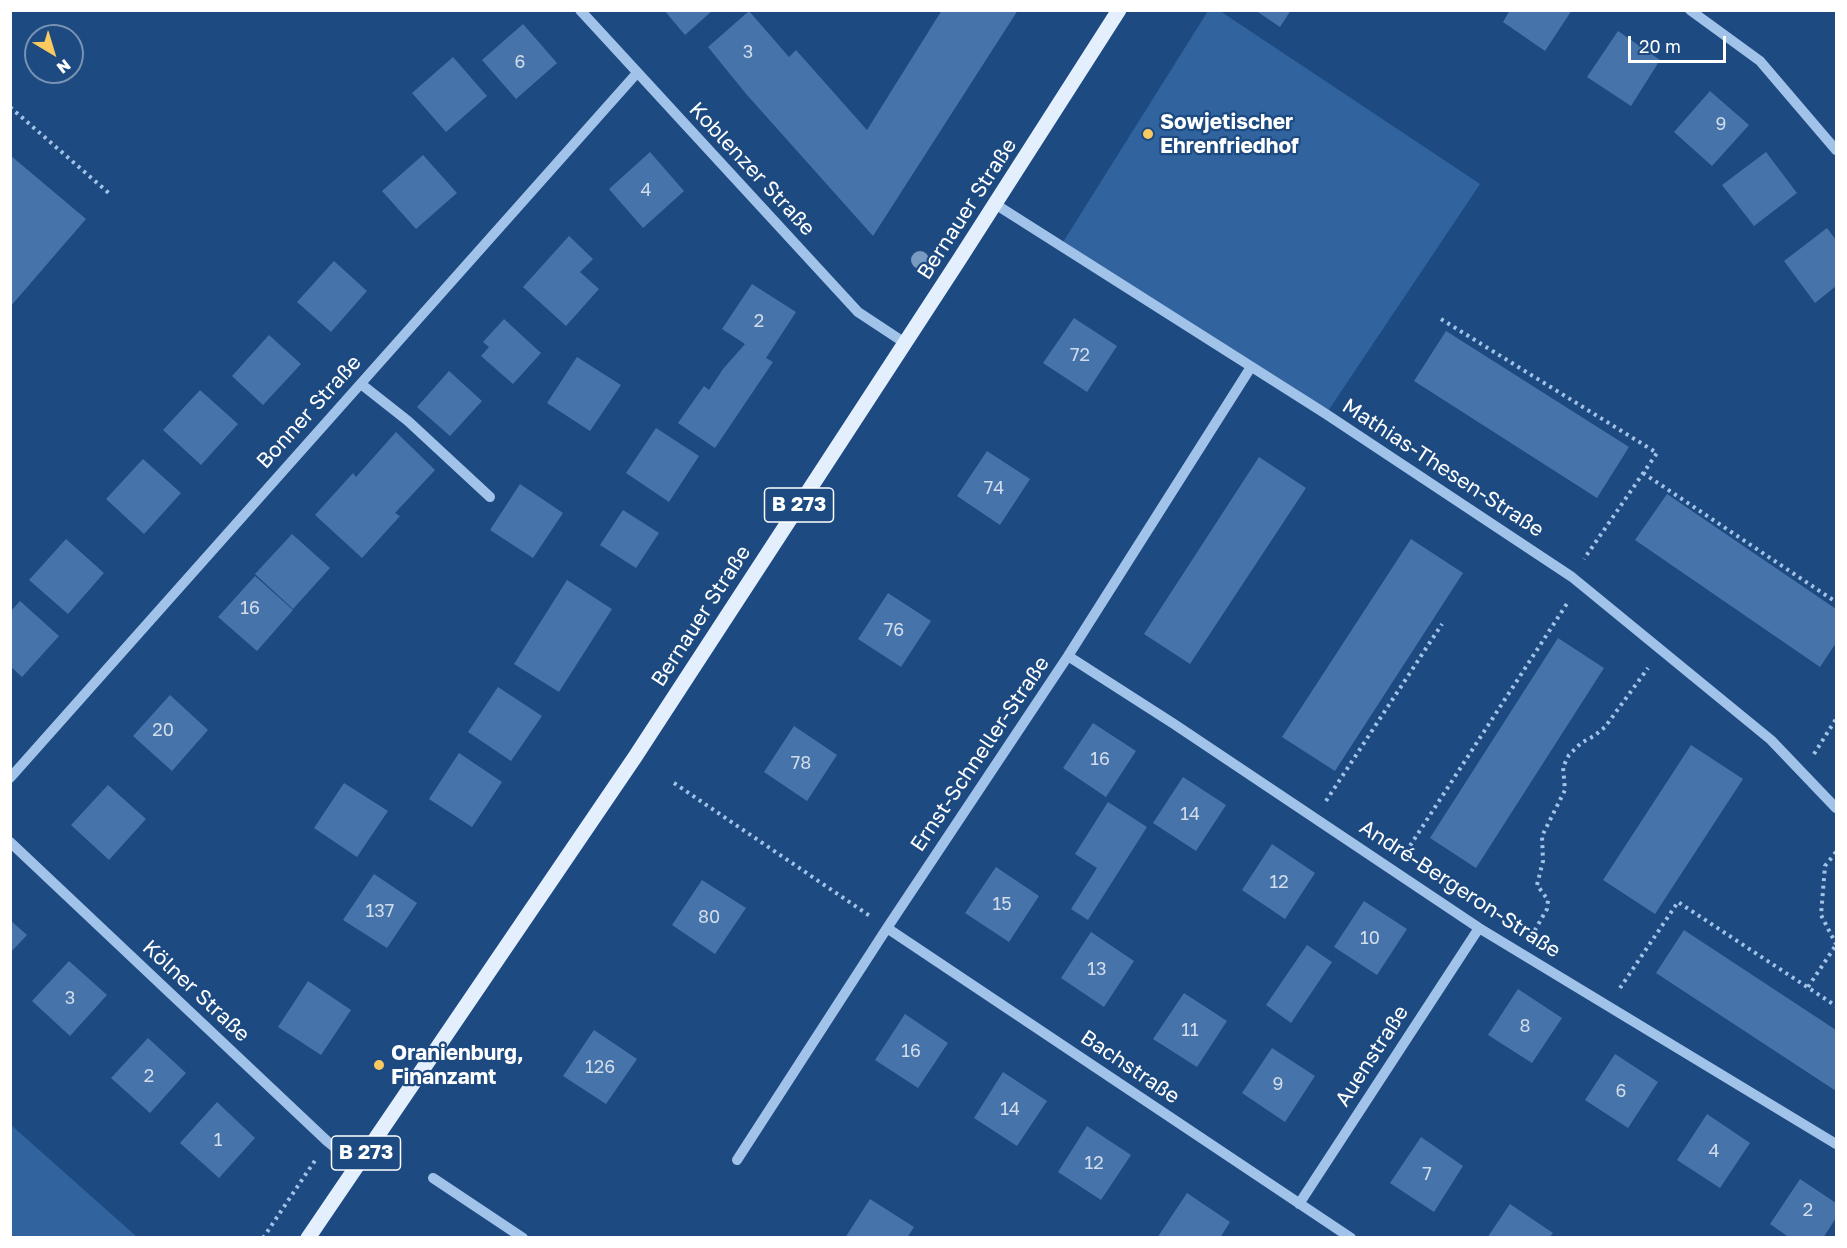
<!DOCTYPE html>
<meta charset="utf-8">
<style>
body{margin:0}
#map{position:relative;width:1847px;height:1248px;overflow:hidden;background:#1d4a80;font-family:"Golos Text",sans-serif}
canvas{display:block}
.frame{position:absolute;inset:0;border:12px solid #fff;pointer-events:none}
.north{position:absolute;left:24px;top:24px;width:60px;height:60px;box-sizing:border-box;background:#1d4a80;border:2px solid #7792b3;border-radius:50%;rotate:142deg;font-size:16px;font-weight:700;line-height:24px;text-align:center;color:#fff}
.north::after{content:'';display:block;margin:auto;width:21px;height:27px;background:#f8ca60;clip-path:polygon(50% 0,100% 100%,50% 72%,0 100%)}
.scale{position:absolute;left:1628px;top:36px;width:98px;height:27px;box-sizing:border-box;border:3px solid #fff;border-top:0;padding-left:8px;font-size:18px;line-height:21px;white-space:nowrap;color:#fff;-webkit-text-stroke:4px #1d4a80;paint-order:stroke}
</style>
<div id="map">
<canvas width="1847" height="1248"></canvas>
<div class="frame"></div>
<div class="north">N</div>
<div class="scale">20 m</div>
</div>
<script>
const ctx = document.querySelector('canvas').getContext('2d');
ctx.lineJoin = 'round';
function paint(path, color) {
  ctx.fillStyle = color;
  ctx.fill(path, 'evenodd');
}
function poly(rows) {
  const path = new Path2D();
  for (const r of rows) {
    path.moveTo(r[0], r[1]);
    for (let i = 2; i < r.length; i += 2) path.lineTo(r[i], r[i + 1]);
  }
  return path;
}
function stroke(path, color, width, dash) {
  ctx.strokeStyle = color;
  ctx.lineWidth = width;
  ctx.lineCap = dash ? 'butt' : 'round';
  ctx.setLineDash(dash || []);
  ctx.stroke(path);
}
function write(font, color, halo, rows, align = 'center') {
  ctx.font = font + ' "Golos Text",sans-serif';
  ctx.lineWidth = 4.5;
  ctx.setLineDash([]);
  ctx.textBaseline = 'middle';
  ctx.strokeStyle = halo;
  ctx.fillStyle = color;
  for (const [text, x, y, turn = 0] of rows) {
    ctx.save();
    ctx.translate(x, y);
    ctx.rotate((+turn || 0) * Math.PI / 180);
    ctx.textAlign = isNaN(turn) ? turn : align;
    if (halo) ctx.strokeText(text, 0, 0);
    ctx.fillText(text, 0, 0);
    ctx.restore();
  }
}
const green = poly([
 [1208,11,1220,11,1480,184,1326,414,1060,247],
 [10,1125,11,1125,137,1237,11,1237]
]);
const building = poly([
 [664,10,713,10,685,35],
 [942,10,1018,10,873,236,747,95,708,47,749,11,789,57,796,50,867,130],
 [1255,10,1291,10,1280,27],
 [1510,10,1572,10,1545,51,1503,22],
 [523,24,557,63,516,99,482,60],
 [1618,31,1660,60,1631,106,1587,77],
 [453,57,487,96,446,132,412,93],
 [1710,91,1749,125,1712,166,1674,132],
 [650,152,684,191,643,228,609,189],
 [1766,152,1797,193,1754,226,1722,185],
 [10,155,86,219,10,307],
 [423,155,457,193,416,229,382,191],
 [1827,228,1836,240,1836,286,1815,303,1784,261],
 [569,236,593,259,580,272,599,289,566,326,523,287],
 [334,261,367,291,331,332,297,302],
 [752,284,796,312,766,358,773,362,715,448,678,423,704,386,709,390,723,369,745,344,722,329],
 [1074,318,1117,346,1087,392,1043,363],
 [504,319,541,353,513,384,481,356,489,347,483,342],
 [1446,331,1629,447,1597,498,1414,381],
 [269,335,301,364,263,405,232,376],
 [577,357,621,385,590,431,547,403],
 [449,371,482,401,450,436,417,407],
 [200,390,238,424,201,465,163,430],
 [656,428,699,456,669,502,626,473],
 [396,432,435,470,395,513,400,516,362,558,315,515,353,473,356,477],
 [987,451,1030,479,1000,525,957,496],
 [1259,457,1306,488,1190,664,1144,634],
 [143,459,181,493,144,534,106,499],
 [520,484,563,513,533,558,490,530],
 [1667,494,1836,609,1836,643,1820,667,1635,540],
 [623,510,659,533,636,568,600,545],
 [292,534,330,568,293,609,255,574],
 [66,539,104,573,68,614,29,580],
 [1411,539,1463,573,1335,771,1282,737],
 [255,576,293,610,257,651,218,617],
 [567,580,612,609,559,692,514,664],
 [888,593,931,621,901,667,858,639],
 [20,601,59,636,22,677,10,666,10,612],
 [1558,638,1604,668,1476,868,1430,838],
 [498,687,542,716,511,761,468,732],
 [170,695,208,730,172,771,133,736],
 [1093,723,1136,751,1106,797,1063,768],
 [794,726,837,755,807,801,764,772],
 [1691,745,1743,779,1655,914,1603,880],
 [459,753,502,782,472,827,429,799],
 [1183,777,1226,805,1196,851,1153,823],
 [344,783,388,811,357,857,314,828],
 [108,785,146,819,109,860,71,825],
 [1108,802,1147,827,1088,920,1071,909,1097,868,1075,854],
 [1272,844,1315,873,1285,919,1242,890],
 [996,867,1039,896,1009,942,965,913],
 [374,874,417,903,387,948,343,920],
 [702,880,746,908,715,954,672,925],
 [1364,901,1407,929,1377,975,1334,947],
 [10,920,27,935,10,953],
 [1684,930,1836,1030,1836,1091,1656,973],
 [1091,932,1134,961,1104,1007,1061,978],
 [1307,945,1332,962,1291,1023,1266,1005],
 [69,961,107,995,70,1036,32,1001],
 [308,981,351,1010,321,1055,278,1027],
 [1518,989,1562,1018,1532,1063,1488,1035],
 [1184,993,1227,1021,1197,1067,1153,1039],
 [905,1014,948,1043,918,1088,875,1060],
 [594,1030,637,1059,606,1104,563,1076],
 [148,1038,186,1073,150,1113,111,1078],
 [1272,1048,1315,1076,1285,1122,1242,1093],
 [1615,1054,1658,1082,1628,1128,1585,1100],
 [1003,1072,1047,1101,1017,1146,974,1118],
 [217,1102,255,1138,219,1178,180,1143],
 [1707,1114,1750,1143,1720,1188,1677,1160],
 [1087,1126,1131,1155,1101,1200,1058,1172],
 [1421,1137,1463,1166,1434,1212,1390,1183],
 [1800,1179,1836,1203,1836,1218,1823,1238,1790,1238,1770,1224],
 [1187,1193,1230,1222,1220,1238,1157,1238],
 [870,1199,914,1227,907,1238,845,1238],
 [1510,1204,1553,1233,1549,1238,1487,1238]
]);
const path = poly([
 [10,107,111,195],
 [1441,319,1657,453,1584,559],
 [1643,473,1836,602],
 [1814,754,1836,719],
 [674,783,870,916],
 [1326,801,1442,624],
 [1406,852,1568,602],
 [1836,852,1825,866,1821,915,1836,944],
 [1531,937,1547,909,1548,900,1537,885,1543,861,1542,836,1565,790,1563,767,1569,755,1581,743,1594,736,1605,727,1648,668],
 [1808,987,1836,945],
 [1620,988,1678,902,1836,1006],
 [263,1238,316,1159]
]);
const minor = poly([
 [580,10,858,312,905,343],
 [1690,10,1760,61,1836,150],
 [995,204,1326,414,1572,577,1771,740,1836,808],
 [361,384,408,421,490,497],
 [1068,656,1174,724,1479,928,1836,1144],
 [10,778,637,73],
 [10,842,328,1142,357,1166],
 [887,928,1351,1238],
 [737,1160,887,928,1068,656,1251,367],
 [433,1178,523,1238],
 [1299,1204,1479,928]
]);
const major = poly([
 [308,1238,635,757,959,260,1119,10]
]);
const trees = [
 [920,260]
];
const markers = [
 [1148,134,6,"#f8ca60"],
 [379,1065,6,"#f8ca60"]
];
const numberNames = [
 ["3",748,52],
 ["6",520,62],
 ["9",1721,124],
 ["4",646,190],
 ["2",759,321],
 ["72",1080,355],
 ["74",994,488],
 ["16",250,608],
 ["76",894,630],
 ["20",163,730],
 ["16",1100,759],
 ["78",801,763],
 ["14",1190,814],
 ["12",1279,882],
 ["15",1002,904],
 ["137",380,911],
 ["80",709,917],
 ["10",1370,938],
 ["13",1097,969],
 ["3",70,998],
 ["8",1525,1026],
 ["11",1190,1030],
 ["16",911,1051],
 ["126",600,1067],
 ["2",149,1076],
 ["9",1278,1084],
 ["6",1621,1091],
 ["14",1010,1109],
 ["1",218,1140],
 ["4",1714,1151],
 ["12",1094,1163],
 ["7",1427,1174],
 ["2",1808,1210]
];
const shields = [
 [799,505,69],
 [366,1153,69]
];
const shieldNames = [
 ["B 273",799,505],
 ["B 273",366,1153]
];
const poiNames = [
 ["Sowjetischer",1160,122],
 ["Ehrenfriedhof",1160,146],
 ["Oranienburg,",391,1053],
 ["Finanzamt",391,1077]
];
const streetNames = [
 ["Koblenzer Straße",752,169,47],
 ["Bernauer Straße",967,209,-57],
 ["Bonner Straße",309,412,-48],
 ["Mathias-Thesen-Straße",1443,468,33],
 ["Bernauer Straße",701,616,-57],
 ["Ernst-Schneller-Straße",980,754,-56],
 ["André-Bergeron-Straße",1460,889,33],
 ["Kölner Straße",196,991,43],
 ["Auenstraße",1372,1056,-57],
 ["Bachstraße",1130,1067,34]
];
paint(green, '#31649e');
paint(building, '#4674aa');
stroke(path, '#a2c3e9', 4, [3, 4.5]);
stroke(minor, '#a2c3e9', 10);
stroke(major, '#e4effe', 15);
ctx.fillStyle = '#7a9bc1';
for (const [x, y] of trees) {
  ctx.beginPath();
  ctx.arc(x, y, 9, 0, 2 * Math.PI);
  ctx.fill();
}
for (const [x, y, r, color] of markers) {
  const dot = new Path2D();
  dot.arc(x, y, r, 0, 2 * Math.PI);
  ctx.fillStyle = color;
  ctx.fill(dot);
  stroke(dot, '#1d4a80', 2);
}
write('18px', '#d1dcea', null, numberNames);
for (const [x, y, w] of shields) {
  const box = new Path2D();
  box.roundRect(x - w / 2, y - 17, w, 34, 4.5);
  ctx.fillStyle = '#1d4a80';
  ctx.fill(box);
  stroke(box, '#fff', 1.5);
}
write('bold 20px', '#fff', null, shieldNames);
write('bold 21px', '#fff', '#1d4a80', poiNames, 'left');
write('21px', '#fff', '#1d4a80', streetNames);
</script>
